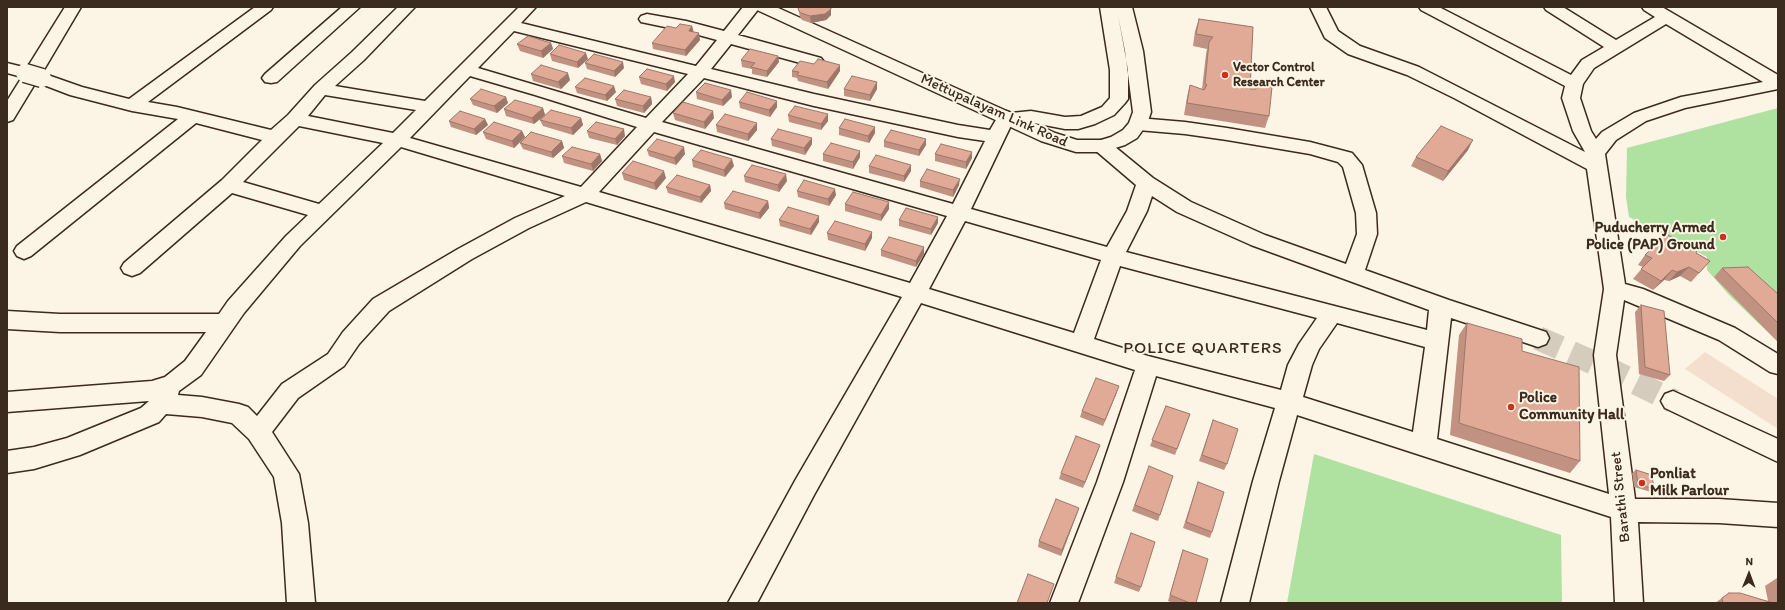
<!DOCTYPE html>
<style>
body{margin:0}
#map{position:relative;width:1785px;height:610px;overflow:hidden;background:#fcf5e5;font-family:Itim,sans-serif}
canvas{display:block}
.frame{position:absolute;inset:0;border:8px solid #3b2a1e;pointer-events:none}
.north{position:absolute;left:1729px;top:554px;width:40px;height:40px;-webkit-text-stroke:3px #fcf5e5;paint-order:stroke;rotate:1deg;font-size:11px;font-weight:700;line-height:16px;text-align:center;color:#3b2a1e}
.north::after{content:'';display:block;margin:auto;width:14px;height:18px;background:#3b2a1e;clip-path:polygon(50% 0,100% 100%,50% 72%,0 100%)}
</style>
<div id="map">
<canvas width="1785" height="610"></canvas>
<div class="frame"></div>
<div class="north">N</div>
</div>
<script>
const ctx = document.querySelector('canvas').getContext('2d');
ctx.lineJoin = 'round';
function paint(path, color) {
  ctx.fillStyle = color;
  ctx.fill(path, 'evenodd');
}
function poly(rows) {
  const path = new Path2D();
  for (const r of rows) {
    path.moveTo(r[0], r[1]);
    for (let i = 2; i < r.length; i += 2) path.lineTo(r[i], r[i + 1]);
  }
  return path;
}
function stroke(path, color, width, dash) {
  ctx.strokeStyle = color;
  ctx.lineWidth = width;
  ctx.lineCap = dash ? 'butt' : 'round';
  ctx.setLineDash(dash || []);
  ctx.stroke(path);
}
function write(font, color, halo, rows, align = 'center') {
  ctx.font = font + ' Itim,sans-serif';
  ctx.lineWidth = 4;
  ctx.setLineDash([]);
  ctx.textBaseline = 'middle';
  ctx.strokeStyle = halo;
  ctx.fillStyle = color;
  for (const [text, x, y, turn = 0] of rows) {
    ctx.save();
    ctx.translate(x, y);
    ctx.rotate((+turn || 0) * Math.PI / 180);
    ctx.textAlign = isNaN(turn) ? turn : align;
    if (halo) ctx.strokeText(text, 0, 0);
    ctx.fillText(text, 0, 0);
    ctx.restore();
  }
}
const built = poly([
 [1705,352,1778,399,1778,429,1685,369]
]);
const green = poly([
 [1778,108,1778,342,1729,295,1707,270,1707,257,1629,217,1626,197,1627,148],
 [1314,454,1561,535,1562,603,1287,603]
]);
const minorTunnel = poly([
 [1538,338,1612,371,1673,401]
]);
const minor = poly([
 [65,7,81,7,42,73,82,87,129,99,255,7,273,7,271,10,148,102,177,107,271,130,288,115,315,85,352,52,398,7,415,7,364,60,335,86,425,101,519,7,536,7,521,23,696,66,717,40,684,31,641,22,639,19,641,16,647,14,686,21,724,31,743,7,760,7,738,35,821,58,824,62,821,66,815,67,731,44,711,69,814,94,958,125,990,130,1000,113,1006,111,1012,113,1015,117,971,209,1107,247,1127,211,1136,185,1095,150,1093,146,1095,142,1102,140,1109,142,1153,178,1191,202,1265,235,1346,264,1357,234,1356,213,1343,167,1338,162,1310,154,1227,140,1185,134,1138,130,1131,128,1129,124,1131,120,1138,118,1185,122,1227,128,1310,142,1352,153,1362,165,1376,213,1377,234,1365,270,1449,300,1546,332,1549,338,1546,344,1538,347,1451,318,1437,439,1609,494,1594,355,1604,289,1587,169,1454,98,1407,75,1348,54,1325,38,1310,7,1326,7,1338,31,1360,46,1419,67,1585,152,1573,131,1562,98,1565,86,1421,10,1419,7,1439,7,1571,75,1582,60,1604,47,1546,10,1544,7,1563,7,1616,40,1655,17,1644,10,1642,7,1662,7,1778,75,1778,89,1685,108,1646,121,1616,140,1605,154,1625,284,1643,289,1735,328,1778,354,1778,374,1770,372,1719,340,1624,300,1616,355,1635,499,1719,499,1778,503,1778,527,1719,523,1638,522,1643,603,1615,603,1611,517,1297,415,1279,481,1249,603,1221,603,1253,481,1275,408,1156,376,1123,482,1078,603,1050,603,1097,482,1135,370,921,303,814,495,757,603,728,603,796,479,902,297,586,202,529,228,472,259,389,311,359,344,344,366,298,398,272,432,299,474,308,523,315,603,287,603,282,523,274,477,249,439,232,423,202,417,166,414,159,422,80,455,34,469,7,473,7,451,34,447,67,438,141,408,149,401,7,412,7,392,152,381,165,377,185,361,206,332,60,332,7,329,7,311,60,314,219,314,228,301,286,236,308,215,232,193,140,273,132,276,124,273,121,268,124,263,222,180,262,140,196,123,31,256,24,259,17,256,14,251,17,246,178,119,132,111,70,95,36,82,13,120,7,122,7,101,22,77,7,73,7,63,27,68,65,7],
 [1666,24,1763,82,1681,97,1634,113,1602,132,1596,139,1591,131,1580,98,1583,84,1594,68,1666,24],
 [514,31,688,74,646,118,478,68,514,31],
 [470,76,535,95,637,127,581,187,410,138,470,76],
 [704,78,814,106,958,137,985,141,953,204,662,122,704,78],
 [325,95,416,110,393,133,308,116,325,95],
 [299,126,383,143,319,204,243,182,299,126],
 [654,132,947,216,910,283,599,192,654,132],
 [401,147,565,196,515,218,458,249,373,299,343,332,328,354,282,384,257,416,248,407,239,404,202,397,178,395,179,391,201,375,244,313,300,246,401,147],
 [1152,196,1177,212,1251,245,1429,310,1427,330,1126,252,1147,211,1152,196],
 [965,221,1101,260,1074,333,929,289,965,221],
 [1120,266,1317,318,1299,344,1288,365,1281,390,1148,356,1094,339,1120,266],
 [1337,323,1425,347,1413,432,1303,397,1312,365,1319,349,1337,323],
 [342,7,360,7,277,82,271,83,265,82,262,78,265,74,342,7],
 [1673,391,1778,439,1778,462,1665,408,1661,401,1665,394,1673,391]
]);
const tertiary = poly([
 [755,7,776,7,1011,113,1031,111,1065,117,1081,116,1102,107,1110,98,1110,70,1100,7,1132,7,1143,51,1151,112,1147,124,1137,138,1125,145,1102,152,1076,152,1041,141,757,10,755,7],
 [1118,15,1125,51,1133,112,1129,123,1123,130,1111,137,1101,140,1077,140,1055,133,1034,123,1065,129,1078,129,1095,124,1114,115,1125,103,1128,99,1128,70,1118,15]
]);
const minorBridge = poly([
 [25,73,42,78]
]);
const wall = poly([
 [831,7,831,15,826,20,811,23,802,20,800,17,798,8],
 [1199,19,1253,27,1250,89,1255,89,1256,85,1269,116,1265,128,1184,115,1187,97,1190,85,1202,89,1206,54,1207,49,1193,46,1195,31],
 [692,26,693,32,700,40,686,56,653,49,652,43,676,28],
 [551,43,553,49,543,58,520,51,517,44],
 [550,54,588,59,578,68,552,61],
 [778,56,779,62,767,77,752,74,752,69,742,67,741,60],
 [585,63,624,68,615,77,587,69],
 [792,71,840,71,828,89,798,81,797,78,792,77],
 [531,74,570,80,561,89,533,81],
 [639,77,675,82,667,91,641,84],
 [877,82,877,89,870,101,844,96,844,89],
 [575,87,616,92,607,101,577,93],
 [696,92,732,97,723,106,697,99],
 [506,97,508,103,497,113,473,105,470,99],
 [651,97,652,104,644,113,617,106,615,99],
 [777,101,777,107,770,117,740,108,739,102],
 [543,108,545,115,534,124,506,116,504,109],
 [673,113,714,118,705,129,675,120],
 [828,114,828,121,821,130,789,122,788,115],
 [581,118,583,125,573,135,543,126,540,120],
 [485,119,488,125,476,135,451,127,449,121],
 [757,123,757,130,748,141,717,132,716,125],
 [839,128,875,133,869,143,839,135],
 [522,131,525,137,514,148,486,139,483,132],
 [587,131,625,136,617,145,589,138],
 [812,138,812,144,805,155,772,146,771,139],
 [562,141,564,148,553,158,523,149,520,143],
 [884,141,926,145,919,156,884,147],
 [647,150,685,154,676,165,649,156],
 [1468,150,1443,181,1411,166,1416,157],
 [600,154,602,161,593,171,564,163,562,156],
 [823,154,860,157,853,169,823,161],
 [935,154,972,158,966,169,935,161],
 [692,160,734,166,725,177,693,167],
 [869,166,911,171,904,182,869,173],
 [622,173,666,178,656,190,624,180],
 [744,176,787,181,779,192,745,182],
 [920,181,959,185,953,197,920,187],
 [710,185,711,191,701,203,668,193,666,187],
 [797,191,836,195,829,206,798,197],
 [768,201,769,208,760,219,725,209,724,203],
 [889,202,889,209,881,221,845,211,845,204],
 [779,220,819,222,811,235,780,226],
 [899,220,938,223,931,235,899,226],
 [872,232,872,238,865,251,828,240,827,233],
 [881,250,924,254,916,267,881,256],
 [1696,253,1710,261,1691,282,1680,276,1669,281,1664,280,1653,290,1633,279,1643,267,1638,265,1645,255],
 [1722,268,1778,294,1778,342,1771,335,1714,277],
 [1641,305,1670,375,1664,381,1639,374,1635,312],
 [1467,323,1522,351,1580,461,1570,473,1450,435,1459,335],
 [1117,392,1103,426,1080,417,1082,411],
 [1166,406,1190,414,1175,455,1150,446],
 [1213,420,1227,464,1224,470,1199,461],
 [1100,445,1098,451,1083,488,1059,479,1061,473],
 [1149,466,1160,515,1158,521,1132,511],
 [1636,470,1654,489,1651,492,1634,487,1632,473],
 [1198,482,1212,532,1210,538,1183,528,1196,488],
 [1079,508,1061,556,1038,547,1039,541],
 [1131,533,1141,587,1139,592,1114,583],
 [1183,550,1196,603,1173,603,1168,601,1181,556],
 [1777,578,1778,578,1778,603,1715,603,1729,593,1768,601,1765,586]
]);
const shadedWall = poly([
 [831,9,831,15,826,20,811,23,810,16],
 [692,26,694,33,689,31],
 [699,33,700,40,686,56,685,50],
 [551,43,553,49,543,58,541,51],
 [586,53,588,59,578,68,577,62],
 [778,56,779,62,767,77,767,71],
 [623,62,624,68,615,77,614,71],
 [840,65,840,71,828,89,827,82],
 [568,73,570,80,561,89,558,82],
 [674,76,675,82,667,91,666,84],
 [877,82,877,89,870,101,870,95],
 [614,86,616,92,607,101,605,95],
 [731,90,732,97,723,106,722,100],
 [506,97,508,103,497,113,494,106],
 [651,97,652,104,644,113,643,106],
 [777,101,777,107,770,117,769,110],
 [543,108,545,115,534,124,532,118],
 [713,111,714,118,705,129,704,122],
 [828,114,828,121,821,130,821,124],
 [581,118,583,125,573,135,571,128],
 [485,119,488,125,476,135,474,129],
 [757,123,757,130,748,141,748,134],
 [875,127,875,133,869,143,868,136],
 [624,129,625,136,617,145,615,139],
 [522,131,525,137,514,148,512,141],
 [812,138,812,144,805,155,804,148],
 [926,139,926,145,919,156,919,150],
 [1473,140,1468,150,1443,181,1448,171],
 [562,141,564,148,553,158,551,152],
 [684,147,685,154,676,165,674,158],
 [860,151,860,157,853,169,853,162],
 [972,152,972,158,966,169,966,162],
 [600,154,602,161,593,171,591,164],
 [732,159,734,166,725,177,724,170],
 [911,165,911,171,904,182,904,176],
 [664,171,666,178,656,190,654,183],
 [786,174,787,181,779,192,778,185],
 [960,179,959,185,953,197,953,190],
 [710,185,711,191,701,203,700,197],
 [835,189,836,195,829,206,828,199],
 [768,201,769,208,760,219,759,213],
 [889,202,889,209,881,221,881,215],
 [819,216,819,222,811,235,810,229],
 [938,217,938,223,931,235,931,229],
 [872,232,872,238,865,251,865,244],
 [924,247,924,254,916,267,916,261],
 [1689,267,1680,276,1669,281,1677,272],
 [1672,270,1664,280,1653,290,1661,281],
 [1119,386,1117,392,1103,426,1105,420],
 [1100,445,1098,451,1083,488,1085,482],
 [1079,508,1077,514,1061,556,1062,550]
]);
const building = poly([
 [799,7,831,7,831,9,825,14,810,16,801,13,799,11,798,8,799,7],
 [1199,19,1253,27,1250,89,1256,89,1256,85,1272,87,1269,116,1187,103,1190,85,1204,90,1207,85,1205,83,1209,42,1213,37,1196,34,1199,19],
 [680,24,692,26,689,31,699,33,685,50,652,43,667,26,676,28,680,24],
 [528,36,551,43,541,51,517,44,528,36],
 [559,45,586,53,577,62,550,54,559,45],
 [750,49,778,56,767,71,751,67,755,63,741,60,750,49],
 [594,54,623,62,614,71,585,63,594,54],
 [818,59,840,65,827,82,797,75,799,72,792,71,800,61,814,64,818,59],
 [541,65,568,73,558,82,531,74,541,65],
 [647,69,674,76,666,84,639,77,647,69],
 [852,76,877,82,870,95,844,89,852,76],
 [585,78,614,86,605,95,575,87,585,78],
 [705,83,731,90,722,100,696,92,705,83],
 [481,89,506,97,494,106,470,99,481,89],
 [624,90,651,97,643,106,615,99,624,90],
 [747,92,777,101,769,110,739,102,747,92],
 [515,100,543,108,532,118,504,109,515,100],
 [683,102,713,111,704,122,673,113,683,102],
 [795,106,828,114,821,124,788,115,795,106],
 [551,110,581,118,571,128,540,120,551,110],
 [460,111,485,119,474,129,449,121,460,111],
 [725,114,757,123,748,134,716,125,725,114],
 [845,119,875,127,868,136,839,128,845,119],
 [494,122,522,131,512,141,483,132,494,122],
 [596,122,624,129,615,139,587,131,596,122],
 [1441,126,1473,140,1448,171,1416,157,1441,126],
 [778,129,812,138,804,148,771,139,778,129],
 [891,130,926,139,919,150,884,141,891,130],
 [531,132,562,141,551,152,520,143,531,132],
 [657,139,684,147,674,158,647,150,657,139],
 [831,143,860,151,853,162,823,154,831,143],
 [941,144,972,152,966,162,935,154,941,144],
 [572,147,600,154,591,164,562,156,572,147],
 [701,150,732,159,724,170,692,160,701,150],
 [876,155,911,165,904,176,869,166,876,155],
 [633,161,664,171,654,183,622,173,633,161],
 [752,165,786,174,778,185,744,176,752,165],
 [927,169,960,179,953,190,920,181,927,169],
 [677,175,710,185,700,197,666,187,677,175],
 [804,180,835,189,828,199,797,191,804,180],
 [733,191,768,201,759,213,724,203,733,191],
 [853,192,889,202,881,215,845,204,853,192],
 [788,207,819,216,810,229,779,220,788,207],
 [906,208,938,217,931,229,899,220,906,208],
 [835,221,872,232,865,244,827,233,835,221],
 [1666,234,1697,251,1696,253,1710,261,1699,273,1689,267,1677,272,1672,270,1661,281,1641,269,1652,258,1645,255,1666,234],
 [889,237,924,247,916,261,881,250,889,237],
 [1748,267,1778,294,1778,323,1722,268,1748,267],
 [1641,305,1664,311,1670,375,1645,367,1641,305],
 [1467,323,1522,339,1522,351,1579,367,1580,461,1459,423,1467,323],
 [1096,378,1119,386,1105,420,1082,411,1096,378],
 [1166,406,1190,414,1177,449,1152,440,1166,406],
 [1213,420,1238,429,1227,464,1202,455,1213,420],
 [1076,436,1100,445,1085,482,1061,473,1076,436],
 [1149,466,1173,476,1160,515,1135,505,1149,466],
 [1636,470,1652,475,1654,489,1638,484,1636,470],
 [1198,482,1224,492,1212,532,1186,522,1198,482],
 [1056,499,1079,508,1062,550,1039,541,1056,499],
 [1131,533,1155,542,1141,587,1116,577,1131,533],
 [1183,550,1208,559,1196,603,1190,603,1170,595,1183,550],
 [1028,574,1054,584,1047,603,1017,603,1028,574],
 [1729,593,1740,593,1773,603,1723,603,1722,598,1729,593]
]);
const markers = [
 [1225,75,4,"#c8321e"],
 [1723,237,4,"#c8321e"],
 [1511,407,4,"#c8321e"],
 [1642,483,4,"#c8321e"]
];
const farPoinames = [
 ["Vector Control",1233,68],
 ["Research Center",1233,83]
];
const streetNames = [
 ["Mettupalayam Link Road",994,111,24],
 ["Barathi Street",1621,497,-96]
];
const poiNames = [
 ["Puducherry Armed",1715,228,"right"],
 ["Police (PAP) Ground",1715,245,"right"],
 ["Police",1519,398],
 ["Community Hall",1519,415],
 ["Ponliat",1650,474],
 ["Milk Parlour",1650,491]
];
const quarterNames = [
 ["POLICE QUARTERS",1203,349]
];
paint(built, '#f4decd');
paint(green, '#afe1a1');
stroke(minorTunnel, '#d5ccbd', 24, [24, 12]);
stroke(minor, '#3b2a1e', 3);
stroke(tertiary, '#3b2a1e', 3);
paint(minor, '#fcf5e5');
paint(tertiary, '#fcf5e5');
stroke(minorBridge, '#3b2a1e', 21, []);
stroke(minorBridge, '#fcf5e5', 18);
paint(wall, '#c19281');
paint(shadedWall, '#9d7769');
paint(building, '#e0aa96');
stroke(building, '#9d7769', 1);
for (const [x, y, r, color] of markers) {
  const dot = new Path2D();
  dot.arc(x, y, r, 0, 2 * Math.PI);
  ctx.fillStyle = color;
  ctx.fill(dot);
  stroke(dot, '#fcf5e5', 1.5);
}
write('bold 13px', '#3b2a1e', '#fcf5e5', farPoinames, 'left');
write('15px', '#3b2a1e', '#fcf5e5', streetNames);
write('bold 15px', '#3b2a1e', '#fcf5e5', poiNames, 'left');
ctx.letterSpacing = '1px';
write('17px', '#3b2a1e', '#fcf5e5', quarterNames);
ctx.letterSpacing = '0px';
</script>
